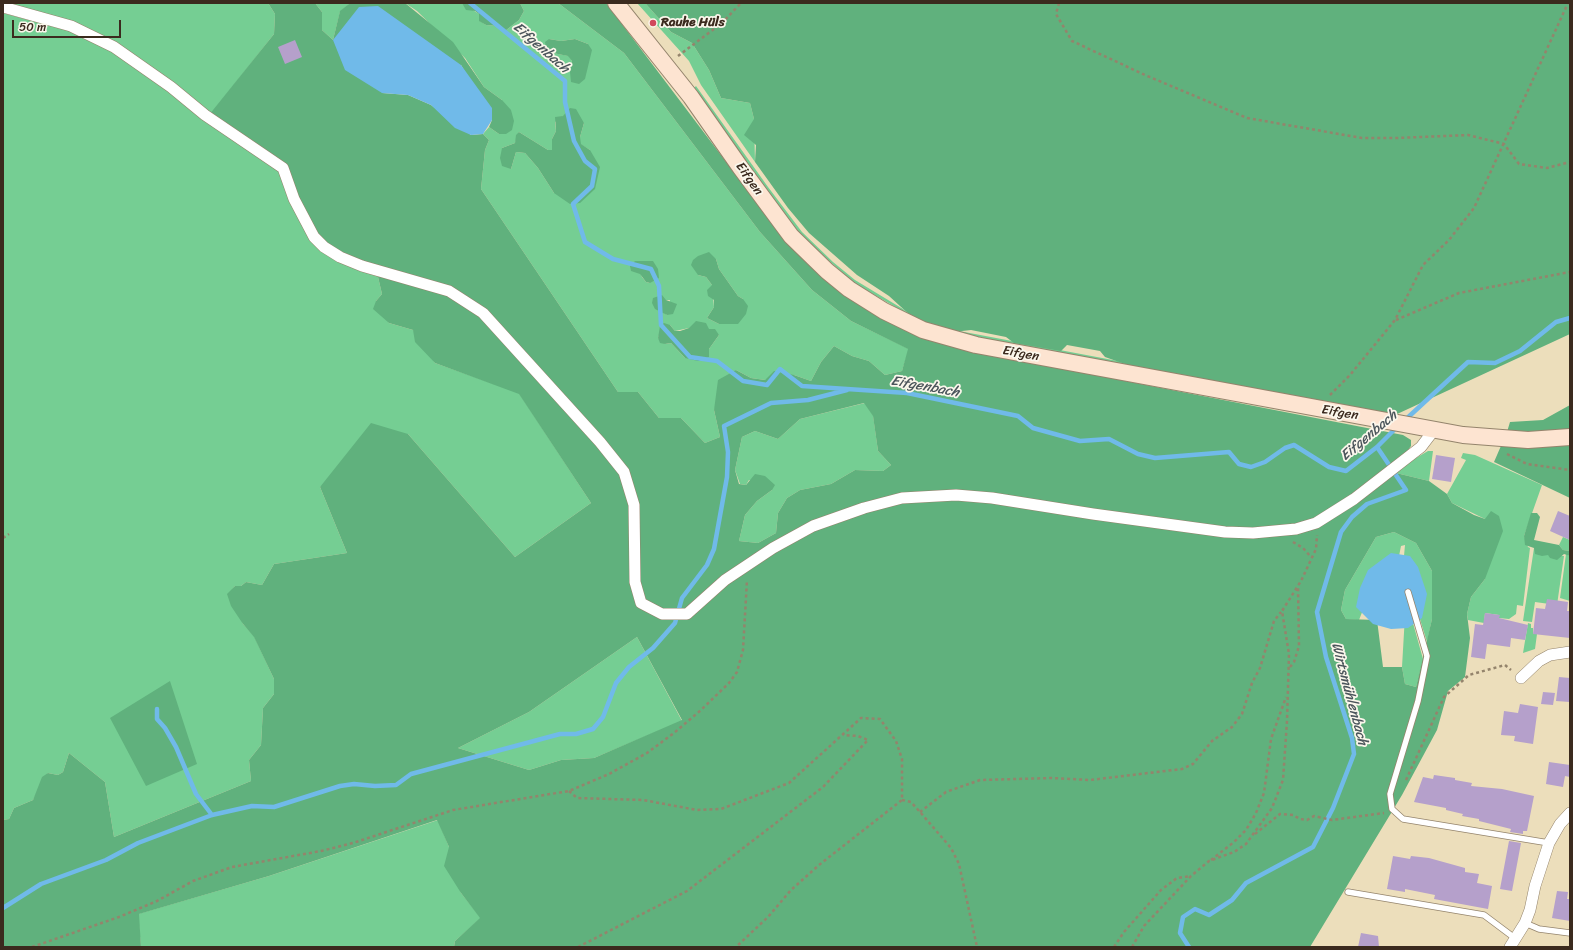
<!DOCTYPE html>
<meta charset="utf-8">
<style>
body{margin:0}
#map{position:relative;width:1573px;height:950px;overflow:hidden;background:#ecdebb;font-family:Sriracha,sans-serif}
canvas{display:block}
.frame{position:absolute;inset:0;border:4px solid #3b2a1e;pointer-events:none}
.scale{position:absolute;left:12px;top:20px;width:109px;height:18px;box-sizing:border-box;border:2px solid #3b2a1e;border-top:0;padding-left:5px;font-size:12px;line-height:14px;white-space:nowrap;color:#3b2a1e;-webkit-text-stroke:3px #fbf7ec;paint-order:stroke}
</style>
<div id="map">
<canvas width="1573" height="950"></canvas>
<div class="frame"></div>
<div class="scale">50 m</div>
</div>
<script>
const ctx = document.querySelector('canvas').getContext('2d');
ctx.lineJoin = 'round';
function paint(path, color) {
  ctx.fillStyle = color;
  ctx.fill(path, 'evenodd');
}
function poly(rows) {
  const path = new Path2D();
  for (const r of rows) {
    path.moveTo(r[0], r[1]);
    for (let i = 2; i < r.length; i += 2) path.lineTo(r[i], r[i + 1]);
  }
  return path;
}
function stroke(path, color, width, dash) {
  ctx.strokeStyle = color;
  ctx.lineWidth = width;
  ctx.lineCap = dash ? 'butt' : 'round';
  ctx.setLineDash(dash || []);
  ctx.stroke(path);
}
function write(font, color, halo, rows, align = 'center') {
  ctx.font = font + ' Sriracha,sans-serif';
  ctx.lineWidth = 3.5;
  ctx.setLineDash([]);
  ctx.textBaseline = 'middle';
  ctx.strokeStyle = halo;
  ctx.fillStyle = color;
  for (const [text, x, y, turn = 0] of rows) {
    ctx.save();
    ctx.translate(x, y);
    ctx.rotate((+turn || 0) * Math.PI / 180);
    ctx.textAlign = isNaN(turn) ? turn : align;
    if (halo) ctx.strokeText(text, 0, 0);
    ctx.fillText(text, 0, 0);
    ctx.restore();
  }
}
const green = poly([
 [3,3,268,3,275,14,274,34,211,114,139,58,116,43],
 [315,3,350,3,340,12,333,40,322,30,322,12],
 [405,3,462,3,479,14,480,21,486,25,498,26,505,31,519,20,524,11,520,3,558,3,624,53,760,232,812,290,851,321,909,349,902,371,885,375,869,361,852,356,834,346,821,362,811,381,794,375,765,380,751,378,736,370,714,410,720,437,705,443,681,418,659,418,638,392,618,392,481,189,485,150,489,140,483,134,489,127,499,134,502,100,484,87,465,58,417,11],
 [549,39,561,41,575,39,588,44,570,72,572,61,569,56,553,53],
 [563,116,584,123,580,137,580,144,590,150,554,193,538,168,525,153,516,152,511,169,502,148,515,143,519,132,548,150,552,150,552,139,556,131,555,122],
 [698,256,716,259,719,269,738,296,743,299,719,324,707,318,714,307,712,285,706,277,698,275],
 [635,261,653,261,650,283,646,282,642,277],
 [666,300,670,300,667,315,663,312],
 [670,325,675,331,689,328,719,335,709,349,685,358,671,343,665,344,658,338,660,332],
 [637,3,645,3,671,32,692,43,709,70,721,98,750,103,754,119,755,162,701,85,689,61],
 [3,13,69,31,112,51,282,172,343,264,378,277,382,294,376,301,389,323,413,330,435,363,519,393,591,503,515,557,408,434,320,487,347,553,274,564,262,585,246,582,241,586,235,586,231,591,243,624,254,636,274,679,274,694,263,708,261,745,249,760,251,781,114,837,105,782,69,753,63,772,58,775,48,773,33,800,14,808,9,819,3,820],
 [696,86,768,187,802,232,833,262,855,280,903,309,911,316,854,283,799,234,765,189,694,88],
 [959,331,1118,361,1139,369,953,332],
 [865,403,873,415,878,451,891,465,883,471,855,470,831,484,800,490,787,498,778,513,776,533,758,543,739,541,745,515,757,501,772,490,749,480,746,485,740,484,735,470,742,437,755,431,778,439,800,419],
 [1428,451,1433,451,1429,481,1392,472],
 [1463,453,1475,455,1542,485,1524,536,1528,547,1530,548,1523,606,1517,605,1516,614,1509,619,1499,618,1499,615,1485,613,1484,623,1468,620,1467,614,1471,597,1485,579,1485,519,1452,503,1447,494,1466,460,1461,458],
 [1394,532,1416,543,1432,571,1432,619,1427,642,1407,577,1404,556,1405,545,1401,546,1399,556,1370,592,1359,620,1346,619,1341,610,1345,590,1376,537],
 [1563,537,1570,540,1570,551,1563,550,1559,545],
 [1534,548,1548,555,1564,556,1557,605,1535,602,1532,622,1523,621],
 [1566,554,1570,556,1570,601,1560,598],
 [1406,598,1423,659,1416,687,1405,684,1402,667],
 [1528,623,1531,624,1531,628,1533,628,1533,634,1537,634,1535,649,1523,653],
 [637,637,682,721,594,758,561,760,529,770,458,748,529,712],
 [438,820,449,847,461,893,481,918,455,941,454,947,141,947,138,914,269,876]
]);
const forest = poly([
 [268,3,315,3,322,12,322,30,333,40,340,11,350,3,405,3,453,42,484,87,502,100,511,110,514,121,512,130,506,134,499,134,489,127,492,120,461,65,382,93,408,95,431,105,471,135,483,134,489,140,485,150,481,189,618,392,638,392,659,418,681,418,705,443,720,437,714,410,718,380,736,370,751,378,765,380,774,371,794,375,811,381,821,362,834,346,852,356,869,361,885,375,902,371,908,349,851,321,812,290,760,232,624,53,558,3,606,3,789,245,846,295,879,317,916,335,956,348,1403,435,1411,440,1411,446,1392,472,1429,481,1447,494,1452,503,1474,515,1485,519,1491,511,1499,516,1503,531,1485,579,1471,597,1467,614,1470,638,1465,677,1448,691,1437,730,1402,795,1310,947,454,947,455,941,480,918,461,893,444,866,449,847,437,820,269,876,139,914,141,947,3,947,3,820,9,819,14,808,33,800,42,777,48,773,58,775,63,772,69,753,105,782,114,837,251,781,249,760,261,745,263,708,274,694,274,679,254,637,243,624,231,606,227,594,235,586,241,586,246,582,262,585,274,564,347,553,320,487,371,423,408,434,515,557,591,503,519,394,435,363,415,342,413,330,389,323,373,309,376,301,382,294,378,277,343,264,329,256,282,172,205,120,274,34,275,14],
 [864,403,873,416,878,451,891,465,883,471,855,470,831,484,800,490,787,498,778,513,776,533,758,543,739,541,745,515,757,501,772,490,775,485,765,476,755,474,746,485,739,484,735,470,742,437,755,431,778,439,800,419],
 [1394,532,1416,543,1432,571,1432,619,1416,687,1405,684,1402,667,1383,667,1377,620,1346,619,1341,610,1345,590,1376,537],
 [637,637,682,720,594,758,561,760,529,770,458,748,529,712],
 [462,3,520,3,524,11,519,20,505,31,498,26,486,25,479,21,479,14,475,11,466,10],
 [645,3,1570,3,1570,334,1395,415,1139,369,1105,357,1100,351,1067,345,1061,351,1014,343,1006,337,971,330,953,332,925,323,911,316,889,296,857,275,809,233,788,208,755,162,756,145,744,135,754,119,750,103,721,98,709,70,692,43,671,32],
 [549,39,561,41,575,39,588,44,592,50,585,79,579,84,571,82,570,72,572,61,568,56,553,53,546,47,545,42],
 [570,108,576,109,584,123,580,137,581,144,590,150,600,167,595,189,580,203,570,204,554,193,538,168,525,153,516,152,511,169,502,166,500,158,502,148,515,143,516,135,519,132,548,150,552,150,552,139,556,131,555,117,563,116],
 [709,252,716,259,719,269,738,296,743,299,748,306,746,314,738,324,719,324,707,318,714,307,714,300,708,296,707,290,712,285,706,277,698,275,691,265,693,260,698,256],
 [635,261,653,261,658,269,659,278,650,283,646,282,640,274,631,271,630,266],
 [662,295,666,300,677,304,673,314,667,315,655,309,652,303,653,298],
 [696,321,706,323,709,329,715,329,719,335,709,349,709,357,698,361,685,358,671,343,665,344,660,343,658,338,660,326,664,323,670,325,675,331,680,331,689,328],
 [1570,405,1570,498,1494,462,1507,432,1510,422,1543,420],
 [1531,513,1537,513,1540,517,1534,540,1559,545,1563,550,1570,551,1570,556,1564,554,1557,560,1550,558,1548,555,1542,556,1535,554,1534,548,1525,545,1524,536],
 [170,681,197,764,146,786,110,718]
]);
const water = poly([
 [378,6,461,65,492,108,492,120,483,134,471,135,455,128,431,105,408,95,382,93,345,70,333,40,359,7],
 [1391,553,1410,556,1418,567,1427,594,1422,618,1408,628,1391,629,1373,624,1356,607,1360,588,1368,570]
]);
const stream = poly([
 [470,3,565,81,565,102,574,141,585,161,595,169,592,186,573,204,585,242,613,259,651,269,659,286,661,325,690,357,717,361,743,381,767,385,780,369,802,386,907,393,1018,416,1033,428,1080,441,1109,439,1138,454,1155,458,1229,452,1239,464,1251,467,1265,462,1285,448,1294,445,1329,467,1346,471,1377,447,1397,427],
 [1404,421,1468,362,1495,363,1520,351,1556,322,1570,318],
 [157,709,157,719,165,728,176,747,196,794,212,815],
 [3,908,41,884,106,860,138,843,212,815,252,806,274,807,340,786,354,784,375,786,396,785,411,774,560,734,576,734,593,729,603,717,616,683,629,667,653,648,675,623,682,598,707,565,714,549,727,477,728,452,724,426,771,403,808,400,847,390],
 [1189,947,1180,933,1183,917,1195,909,1209,915,1232,900,1246,883,1313,847,1333,808,1354,754,1352,738,1326,657,1317,612,1341,532,1352,517,1367,504,1406,490,1377,447]
]);
const building = poly([
 [295,40,302,57,285,64,278,47],
 [1436,455,1455,458,1451,482,1432,479],
 [1558,511,1570,516,1570,540,1550,531],
 [1547,599,1568,602,1567,611,1570,611,1570,638,1533,634,1536,608,1545,609],
 [1485,613,1500,615,1499,618,1528,625,1525,640,1511,638,1510,647,1487,644,1485,659,1471,657,1475,624,1483,625],
 [1559,677,1570,678,1570,702,1556,701],
 [1543,692,1555,693,1553,705,1541,704],
 [1520,704,1538,707,1533,744,1514,741,1515,736,1501,735,1504,711,1518,713],
 [1549,762,1570,765,1570,777,1565,776,1563,787,1546,784],
 [1434,775,1455,778,1455,780,1472,783,1471,786,1502,789,1534,796,1527,831,1523,831,1523,834,1510,832,1511,829,1479,821,1479,819,1462,816,1463,814,1446,810,1446,808,1414,802,1423,777,1433,779],
 [1509,841,1521,843,1512,891,1500,889],
 [1393,856,1410,859,1411,856,1429,858,1465,868,1465,872,1479,874,1477,883,1492,886,1488,909,1434,899,1435,895,1405,889,1405,892,1387,889],
 [1557,891,1568,892,1567,899,1570,899,1570,921,1552,918],
 [1361,933,1378,936,1379,947,1358,947]
]);
const path = poly([
 [1059,3,1056,14,1072,41,1145,75,1247,118,1362,138,1398,138,1468,135,1504,144,1519,164,1547,168,1570,162],
 [678,56,722,23,741,3],
 [1396,320,1459,293,1570,272],
 [1330,395,1350,375,1395,320,1423,265,1449,240,1474,208,1568,3],
 [1507,454,1527,464,1570,470],
 [3,538,9,534],
 [1293,542,1303,548,1311,557],
 [1290,667,1294,662,1299,646,1298,586],
 [1406,780,1444,697,1469,675,1505,665,1511,670],
 [569,791,577,798,643,800,697,810,721,809,789,783,861,718,880,719,896,741,902,759,902,800,819,865,791,890,768,917,736,947],
 [902,800,911,802,920,812,951,848,959,864,977,947],
 [920,812,946,792,980,780,1052,778,1090,780,1182,769,1193,764,1212,741,1232,727,1242,714,1252,683,1260,668,1274,621,1281,612],
 [1255,834,1280,814,1293,815,1300,819,1307,820,1314,816,1332,820,1384,813],
 [1211,860,1234,842,1246,830,1256,813,1264,793,1271,739,1286,697],
 [32,947,119,917,157,901,193,881,232,867,321,851,353,843,453,810,569,791,609,774,647,753,674,733,701,710,729,683,737,672,743,650,747,580],
 [578,947,687,891,823,787,868,740,858,736,843,735],
 [1114,947,1124,932,1161,890,1177,878,1191,876],
 [1132,947,1144,926,1191,876,1209,861,1234,852,1246,844,1272,808,1283,780,1287,721,1289,654,1282,611,1301,581,1316,549,1317,535]
]);
const service = poly([
 [1408,592,1427,656,1418,701,1390,794,1392,809,1403,819,1549,843],
 [1348,892,1484,915,1516,939],
 [1525,923,1539,929,1570,933]
]);
const minor = poly([
 [3,7,71,26,114,47,171,87,205,115,283,168,294,199,314,237,324,247,340,257,362,266,449,291,483,313,600,442,624,472,634,505,635,582,641,603,662,614,687,614,725,580,773,548,813,526,864,508,902,498,956,495,992,498,1093,514,1225,532,1253,533,1296,529,1316,523,1354,499,1421,447,1434,430],
 [1521,678,1539,661,1550,655,1570,652],
 [1510,947,1525,923,1530,910,1535,886,1549,843,1560,824,1570,813]
]);
const secondary = poly([
 [616,3,691,97,740,167,791,236,827,271,849,289,884,311,923,330,976,345,1463,435,1528,440,1570,437]
]);
const markers = [
 [653,23,4,"#d1495b"]
];
const poiNames = [
 ["Rauhe Hüls",661,23]
];
const streetNames = [
 ["Eifgen",749,179,55],
 ["Eifgen",1021,354,11],
 ["Eifgen",1340,413,10]
];
const waterNames = [
 ["Eifgenbach",541,48,41],
 ["Eifgenbach",925,387,10],
 ["Eifgenbach",1369,436,-40],
 ["Wirtsmühlenbach",1349,694,75]
];
paint(green, '#75ce93');
paint(forest, '#60b17d');
paint(water, '#70bae9');
stroke(stream, '#70bae9', 4.5);
paint(building, '#b5a0cb');
stroke(service, '#94846c', 7);
stroke(minor, '#94846c', 12);
stroke(secondary, '#94846c', 18);
stroke(path, '#94846c', 2.5, [3, 3]);
stroke(service, '#fff', 5.5);
stroke(minor, '#fff', 11);
stroke(secondary, '#fde4d1', 16);
for (const [x, y, r, color] of markers) {
  const dot = new Path2D();
  dot.arc(x, y, r, 0, 2 * Math.PI);
  ctx.fillStyle = color;
  ctx.fill(dot);
  stroke(dot, '#fbf7ec', 1.5);
}
write('bold 13px', '#3b2a1e', '#fbf7ec', poiNames, 'left');
write('13px', '#3b2a1e', '#fbf7ec', streetNames);
write('italic 14px', '#4b555b', '#fbf7ec', waterNames);
</script>
